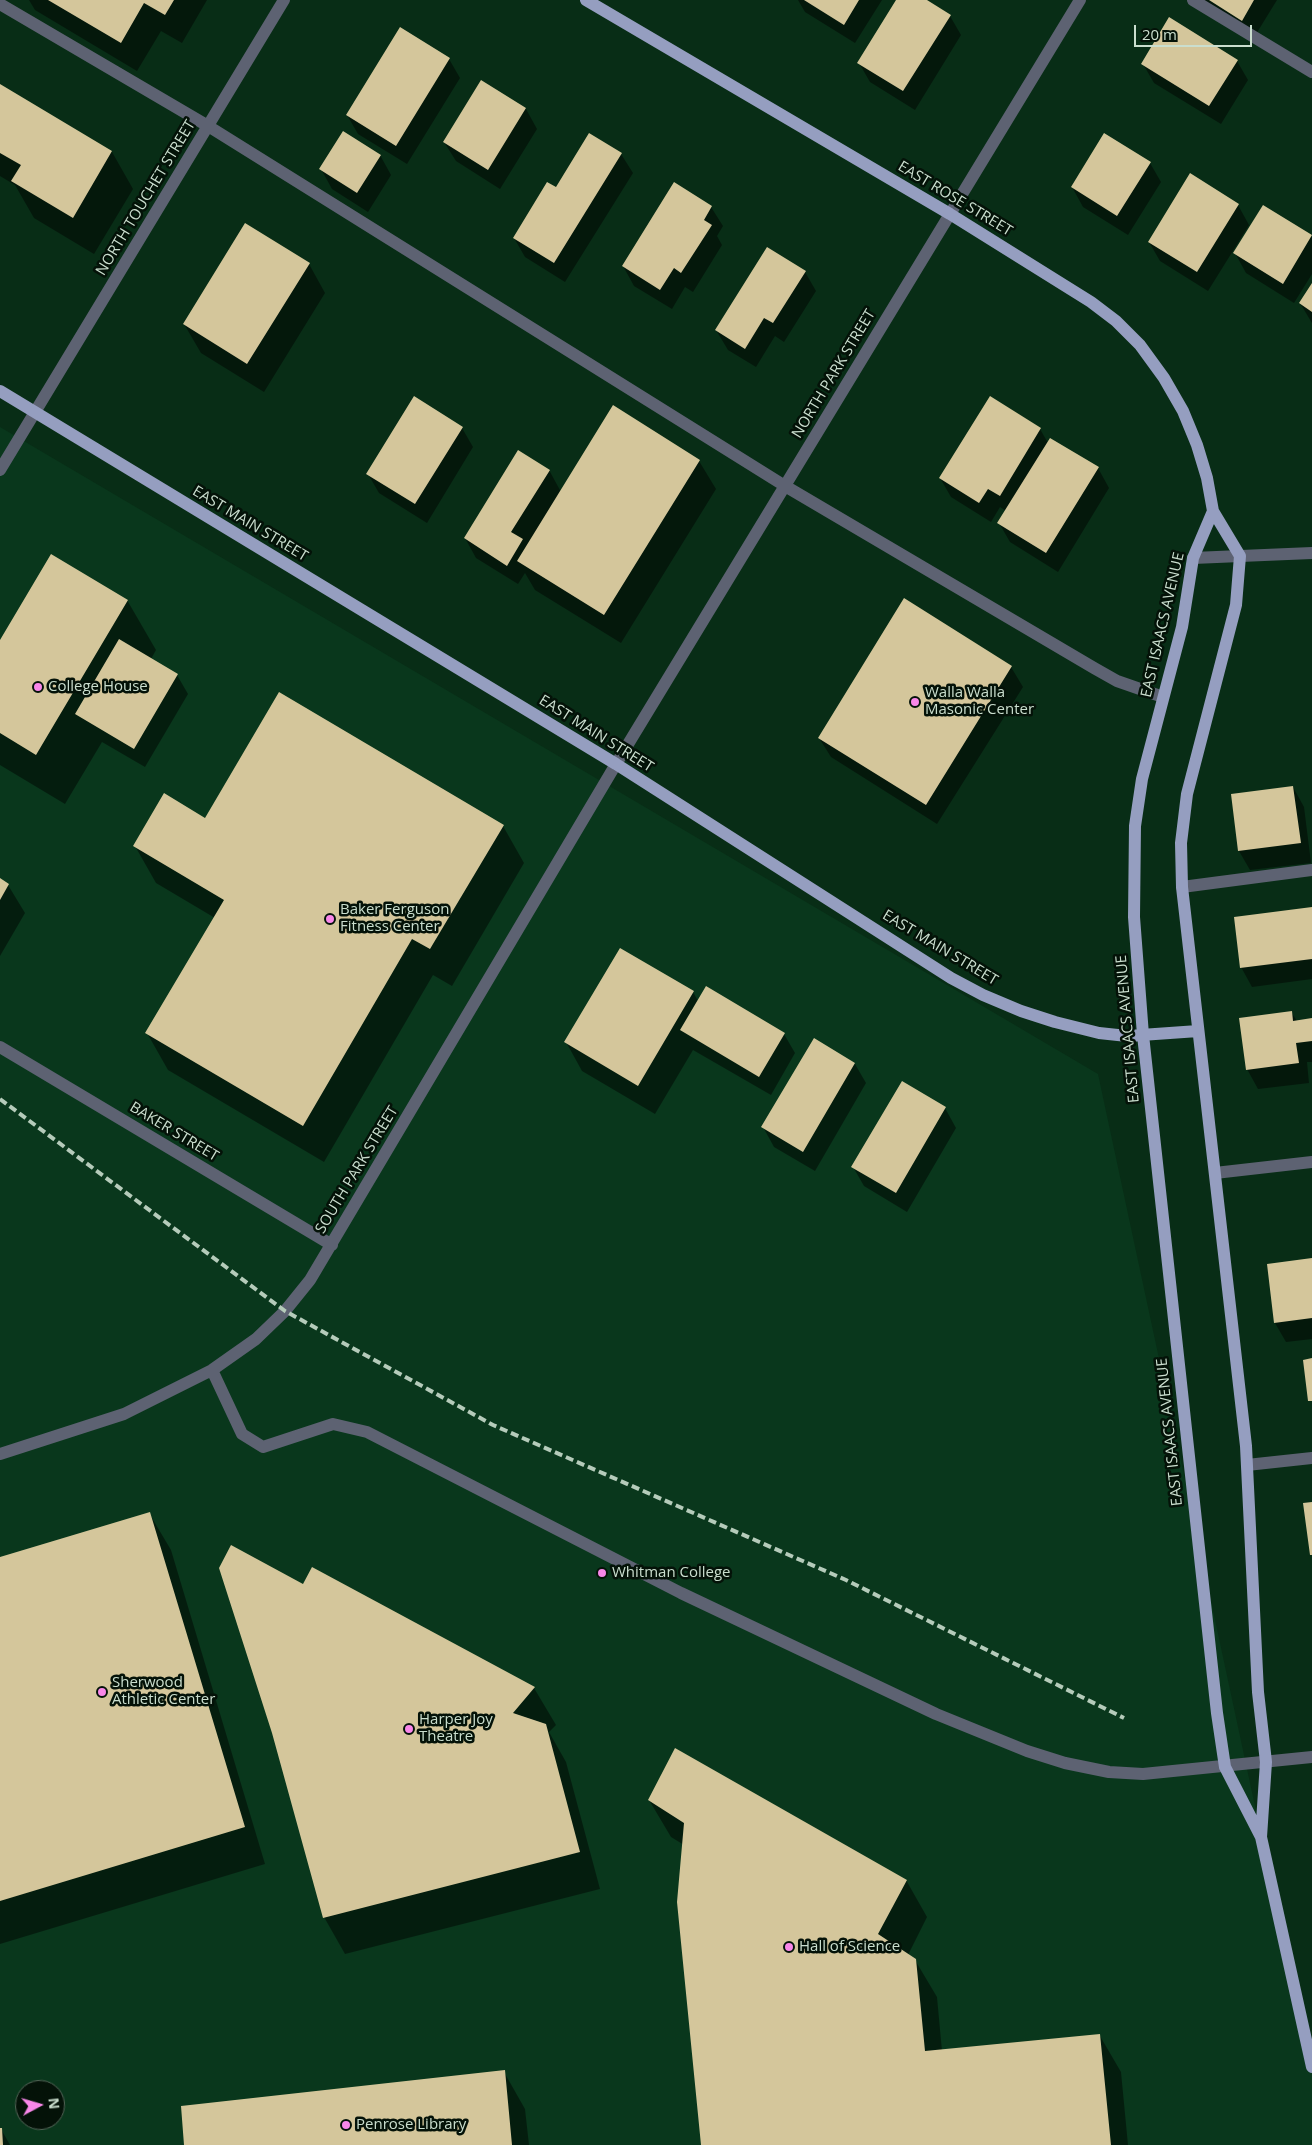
<!DOCTYPE html>
<style>
body{margin:0}
#map{position:relative;width:1312px;height:2145px;overflow:hidden;background:#082d16;font-family:"Open Sans",sans-serif}
canvas{display:block}
.north{position:absolute;left:15px;top:2080px;width:50px;height:50px;box-sizing:border-box;background:#041208;border:1px solid #536457;border-radius:50%;rotate:84deg;font-size:14px;font-weight:700;line-height:20px;text-align:center;color:#cadece}
.north::after{content:'';display:block;margin:auto;width:18px;height:22px;background:#f987e9;clip-path:polygon(50% 0,100% 100%,50% 72%,0 100%)}
.scale{position:absolute;left:1134px;top:25px;width:118px;height:22px;box-sizing:border-box;border:2px solid #cadece;border-top:0;padding-left:6px;font-size:15px;line-height:18px;white-space:nowrap;color:#cadece;-webkit-text-stroke:4px #041208;paint-order:stroke}
</style>
<div id="map">
<canvas width="1312" height="2145"></canvas>
<div class="north">N</div>
<div class="scale">20 m</div>
</div>
<script>
const ctx = document.querySelector('canvas').getContext('2d');
ctx.lineJoin = 'round';
function paint(path, color) {
  ctx.fillStyle = color;
  ctx.fill(path, 'evenodd');
}
function poly(rows) {
  const path = new Path2D();
  for (const r of rows) {
    path.moveTo(r[0], r[1]);
    for (let i = 2; i < r.length; i += 2) path.lineTo(r[i], r[i + 1]);
  }
  return path;
}
function stroke(path, color, width, dash) {
  ctx.strokeStyle = color;
  ctx.lineWidth = width;
  ctx.lineCap = dash ? 'butt' : 'round';
  ctx.setLineDash(dash || []);
  ctx.stroke(path);
}
function write(font, color, halo, rows, align = 'center') {
  ctx.font = font + ' "Open Sans",sans-serif';
  ctx.lineWidth = 5;
  ctx.setLineDash([]);
  ctx.textBaseline = 'middle';
  ctx.strokeStyle = halo;
  ctx.fillStyle = color;
  for (const [text, x, y, turn = 0] of rows) {
    ctx.save();
    ctx.translate(x, y);
    ctx.rotate((+turn || 0) * Math.PI / 180);
    ctx.textAlign = isNaN(turn) ? turn : align;
    if (halo) ctx.strokeText(text, 0, 0);
    ctx.fillText(text, 0, 0);
    ctx.restore();
  }
}
const built = poly([
 [0,427,1098,1074,1312,2072,1312,2145,0,2145],
 [25,2090,55,2090,55,2120,25,2120]
]);
const shadow = poly([
 [29,0,207,0,182,43,161,31,137,71,35,10],
 [798,0,882,0,855,43,805,12],
 [898,0,925,0,950,16,961,35,915,110,870,82,859,63],
 [1201,0,1277,0,1253,39],
 [449,59,460,78,407,164,358,134,347,115],
 [1237,61,1248,80,1221,124,1154,83,1143,64],
 [481,81,526,109,537,129,500,189,456,161,444,142],
 [0,86,112,152,133,189,94,254,34,218,15,185,0,176],
 [621,154,633,173,565,282,525,257,514,238],
 [380,155,391,175,368,212,332,189,321,169],
 [1150,163,1161,182,1128,235,1083,207,1072,187],
 [1238,205,1249,225,1208,291,1160,261,1149,242],
 [711,207,723,226,717,236,722,245,693,292,685,287,672,309,634,286,623,266],
 [1264,207,1312,237,1312,274,1294,303,1246,273,1235,253],
 [309,264,325,293,264,392,201,353,184,324],
 [805,272,816,291,784,342,775,336,756,367,728,350,716,330],
 [1312,285,1312,323,1300,303],
 [462,428,473,447,427,523,379,493,368,474],
 [1040,429,1048,443,1098,468,1109,488,1058,572,1010,542,999,523,1006,511,1000,507,991,522,951,497,940,478],
 [699,461,716,489,621,643,535,590,525,573,518,584,476,558,465,538,549,470,561,492],
 [127,600,156,650,151,659,177,675,188,694,145,767,102,742,65,804,0,765,0,643],
 [1011,667,1023,687,937,824,831,757,819,738],
 [1293,787,1304,807,1311,863,1250,870,1239,851,1232,795],
 [206,819,503,826,524,863,452,986,433,975,324,1162,168,1070,147,1033,215,918,156,883,135,846],
 [0,880,8,885,25,913,0,956],
 [1312,909,1312,979,1252,987,1241,967],
 [693,992,698,1001,784,1034,795,1053,771,1095,693,1050,655,1114,582,1071,566,1042],
 [1291,1012,1297,1021,1312,1019,1312,1062,1307,1062,1309,1083,1258,1089,1247,1069],
 [814,1040,855,1064,866,1083,815,1171,774,1147,763,1127],
 [945,1108,956,1128,907,1212,864,1186,853,1167],
 [1312,1259,1312,1339,1286,1342,1275,1323],
 [149,1513,171,1550,265,1864,0,1944,0,1559],
 [313,1568,534,1688,556,1725,549,1732,566,1762,600,1889,345,1954,324,1917,304,1586],
 [649,1800,906,1880,927,1917,908,1955,915,1960,937,1997,942,2051,1100,2036,1121,2072,1128,2145,702,2145,684,1845,671,1837],
 [504,2072,525,2109,529,2145,186,2145],
 [0,2129,1,2129,10,2145,0,2145]
]);
const building = poly([
 [48,0,174,0,165,15,144,3,121,43],
 [804,0,859,0,844,25],
 [896,0,927,0,951,15,903,91,857,63],
 [1209,0,1254,0,1242,21],
 [1169,17,1238,60,1209,106,1141,64],
 [400,27,450,58,396,146,346,115],
 [481,80,526,108,488,170,443,142],
 [0,84,112,151,73,218,11,181,21,165,0,153],
 [343,131,381,155,357,193,319,169],
 [589,133,622,153,554,263,513,238,547,182,556,187],
 [1104,133,1151,162,1117,216,1071,187],
 [1190,173,1239,204,1197,272,1148,242],
 [674,182,712,206,704,220,712,225,681,273,674,268,660,290,622,266],
 [1263,205,1312,235,1283,284,1233,253],
 [245,223,310,263,247,364,183,324],
 [767,247,806,271,773,323,764,318,745,349,715,330],
 [1312,283,1312,312,1299,303],
 [414,396,463,427,415,504,366,474],
 [990,396,1041,428,1000,496,988,489,979,503,939,478],
 [613,405,700,460,604,615,517,561],
 [1050,438,1099,467,1046,553,997,523],
 [518,450,550,470,511,532,523,539,507,566,464,538],
 [51,554,128,600,36,755,0,733,0,640],
 [904,598,1012,666,926,805,818,738],
 [119,639,178,674,134,749,75,714],
 [279,692,504,825,430,949,412,939,303,1126,145,1033,224,900,133,846,164,793,205,818],
 [1293,786,1301,843,1238,851,1231,794],
 [0,878,9,884,0,900],
 [1312,907,1312,959,1240,968,1234,917],
 [620,948,694,991,638,1086,564,1042],
 [706,986,785,1033,759,1077,680,1030],
 [1292,1011,1293,1021,1312,1018,1312,1041,1296,1043,1299,1063,1246,1070,1239,1018],
 [814,1038,855,1063,803,1152,761,1127],
 [902,1081,946,1107,896,1193,851,1167],
 [1312,1258,1312,1318,1274,1323,1267,1264],
 [1312,1358,1312,1401,1308,1401,1303,1360],
 [1312,1502,1312,1555,1310,1555,1303,1503],
 [150,1512,245,1827,0,1901,0,1557],
 [231,1545,303,1584,312,1567,535,1687,513,1713,546,1724,580,1852,323,1918,272,1733,219,1568],
 [675,1748,907,1880,878,1934,916,1959,925,2051,1100,2034,1111,2145,701,2145,677,1902,684,1823,648,1800],
 [505,2070,512,2145,184,2145,181,2106],
 [0,2128,2,2128,3,2145,0,2145]
]);
const minor = poly([
 [1193,0,1312,72],
 [0,4,208,126,785,486,1094,668,1117,681,1163,697],
 [0,470,284,0],
 [1193,558,1312,553],
 [1182,887,1312,870],
 [0,1047,332,1245],
 [1215,1173,1312,1162],
 [212,1370,242,1434,263,1447,333,1424,367,1432,681,1593,936,1714,1027,1751,1065,1763,1109,1772,1143,1774,1312,1757],
 [0,1454,124,1414,212,1370,256,1339,285,1311,310,1280,616,764,1080,0],
 [1247,1465,1312,1458]
]);
const major = poly([
 [586,0,950,214,1091,302,1116,321,1140,345,1164,378,1183,411,1197,445,1207,478,1213,511,1240,556,1236,605,1187,794,1181,843,1182,887,1246,1446,1258,1692,1266,1762,1261,1837],
 [0,391,616,764,951,978,983,995,1021,1011,1055,1022,1099,1033,1127,1036,1198,1031],
 [1213,511,1193,558,1182,627,1142,779,1135,826,1134,917,1143,1035,1217,1713,1225,1767,1261,1837,1312,2067]
]);
const rail = poly([
 [0,1099,285,1311,493,1425,846,1580,1124,1718]
]);
const markers = [
 [38,687,5,"#f987e9"],
 [915,702,5,"#f987e9"],
 [330,919,5,"#f987e9"],
 [602,1573,5,"#f987e9"],
 [102,1692,5,"#f987e9"],
 [409,1729,5,"#f987e9"],
 [789,1947,5,"#f987e9"],
 [346,2125,5,"#f987e9"]
];
const streetNames = [
 ["NORTH TOUCHET STREET",146,198,-59],
 ["EAST ROSE STREET",955,199,31],
 ["NORTH PARK STREET",834,374,-59],
 ["EAST MAIN STREET",250,524,31],
 ["EAST ISAACS AVENUE",1163,625,-77],
 ["EAST MAIN STREET",596,734,32],
 ["EAST MAIN STREET",940,948,31],
 ["EAST ISAACS AVENUE",1128,1029,-95],
 ["BAKER STREET",174,1132,31],
 ["SOUTH PARK STREET",357,1170,-59],
 ["EAST ISAACS AVENUE",1170,1432,-96]
];
const poiNames = [
 ["College House",48,687],
 ["Walla Walla",925,693],
 ["Masonic Center",925,710],
 ["Baker Ferguson",340,910],
 ["Fitness Center",340,927],
 ["Whitman College",612,1573],
 ["Sherwood",112,1683],
 ["Athletic Center",112,1700],
 ["Harper Joy",419,1720],
 ["Theatre",419,1737],
 ["Hall of Science",799,1947],
 ["Penrose Library",356,2125]
];
paint(built, '#09371c');
paint(shadow, '#0007');
paint(building, '#d4c69b');
stroke(minor, '#5d6272', 12);
stroke(major, '#959ec0', 12);
stroke(rail, '#b5cbba', 4, [8, 4]);
for (const [x, y, r, color] of markers) {
  const dot = new Path2D();
  dot.arc(x, y, r, 0, 2 * Math.PI);
  ctx.fillStyle = color;
  ctx.fill(dot);
  stroke(dot, '#041208', 2);
}
write('15px', '#cadece', '#041208', streetNames);
write('15px', '#cadece', '#041208', poiNames, 'left');
</script>
